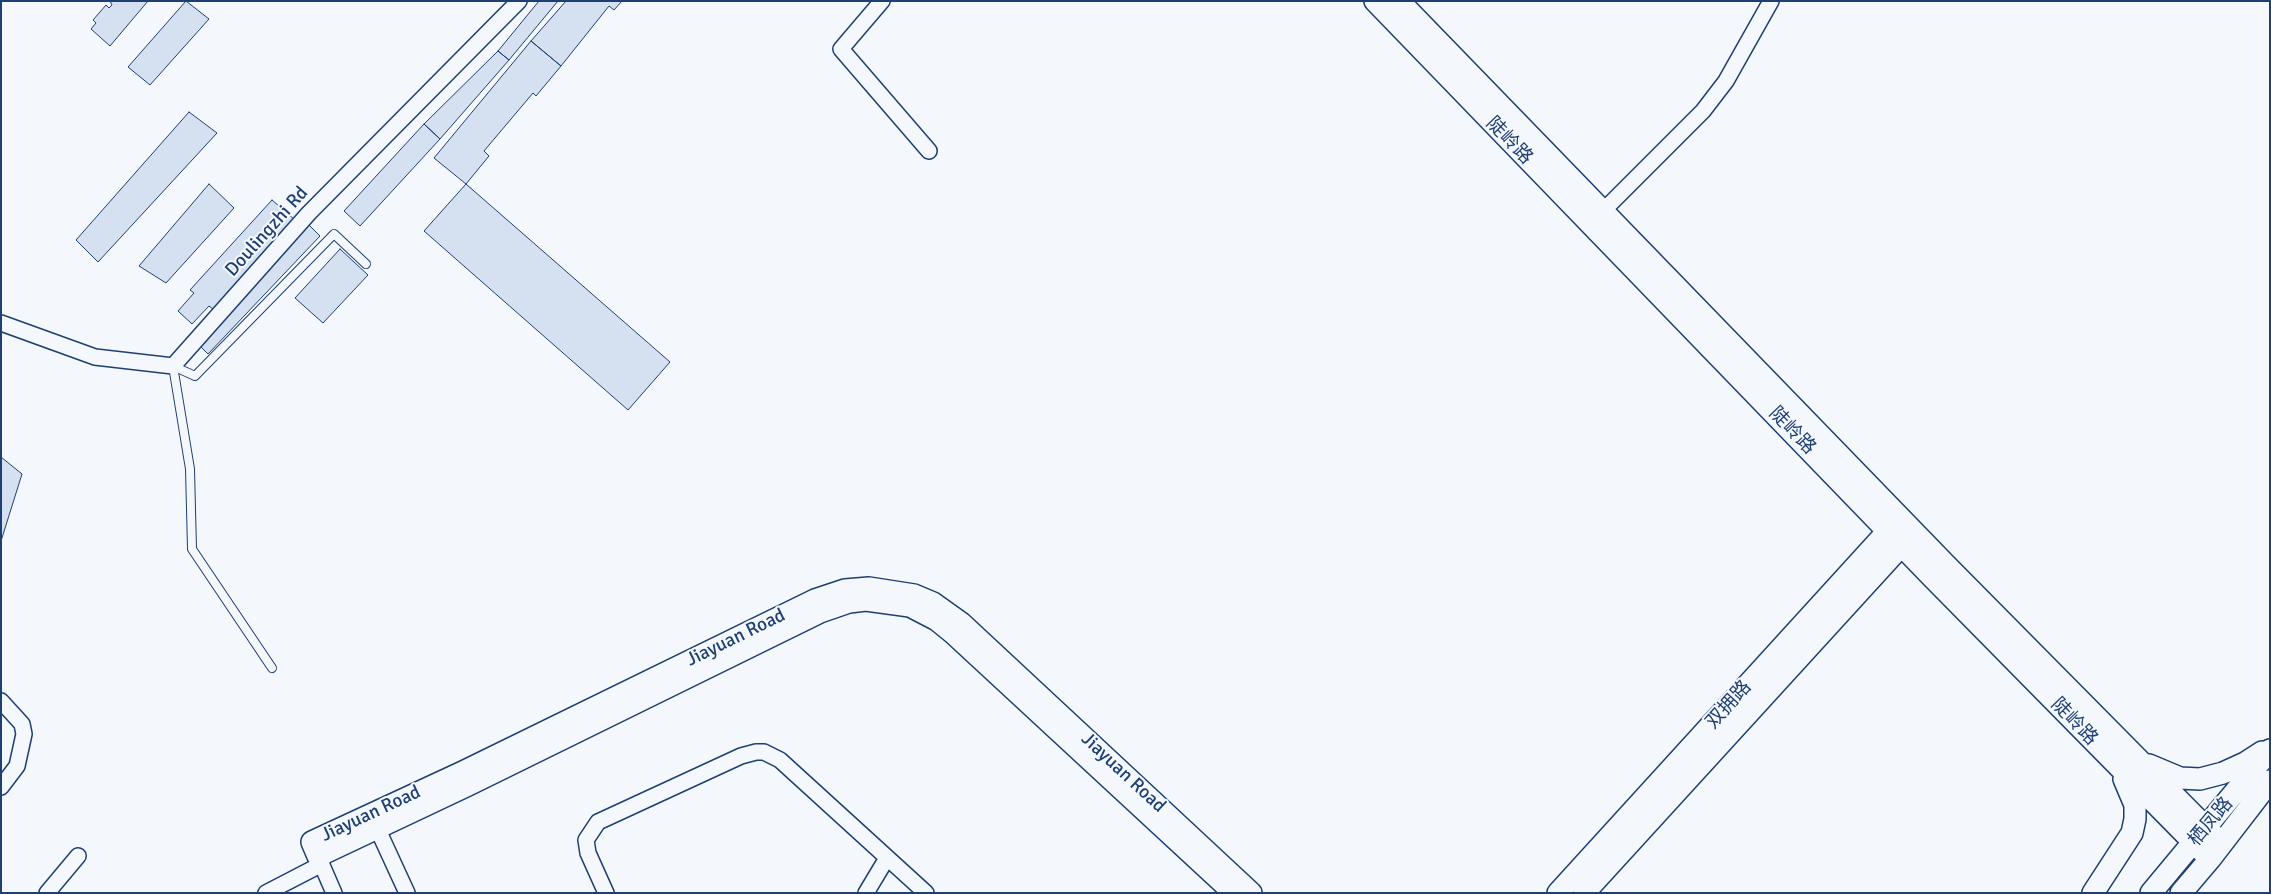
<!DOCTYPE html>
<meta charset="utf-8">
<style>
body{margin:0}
#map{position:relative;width:2271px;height:894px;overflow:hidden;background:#f4f7fb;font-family:Signika,sans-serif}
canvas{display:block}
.frame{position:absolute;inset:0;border:2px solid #1d3f73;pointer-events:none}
</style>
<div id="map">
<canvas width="2271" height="894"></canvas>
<div class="frame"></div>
</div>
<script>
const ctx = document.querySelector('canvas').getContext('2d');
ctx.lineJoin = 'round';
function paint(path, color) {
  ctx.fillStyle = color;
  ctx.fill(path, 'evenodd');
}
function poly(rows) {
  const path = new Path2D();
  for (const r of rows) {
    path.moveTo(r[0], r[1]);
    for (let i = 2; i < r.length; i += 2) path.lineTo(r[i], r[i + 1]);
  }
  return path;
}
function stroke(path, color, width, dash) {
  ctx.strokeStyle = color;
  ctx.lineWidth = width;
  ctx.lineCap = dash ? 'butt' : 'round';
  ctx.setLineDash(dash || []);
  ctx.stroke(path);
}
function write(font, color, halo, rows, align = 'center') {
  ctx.font = font + ' Signika,"Noto Sans SC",sans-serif';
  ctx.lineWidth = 4;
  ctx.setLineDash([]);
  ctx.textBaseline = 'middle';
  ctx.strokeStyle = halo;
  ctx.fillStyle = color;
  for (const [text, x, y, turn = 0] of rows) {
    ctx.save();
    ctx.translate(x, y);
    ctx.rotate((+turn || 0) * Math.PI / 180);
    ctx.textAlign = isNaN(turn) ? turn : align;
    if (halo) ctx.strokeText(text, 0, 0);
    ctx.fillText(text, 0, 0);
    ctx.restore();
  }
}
const building = poly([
 [148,1,110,46,91,29,96,23,93,20,106,5,109,8,112,5,110,1,148,1],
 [186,1,209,19,150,85,128,67,186,1],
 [539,1,558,1,509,60,498,51,539,1],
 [566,1,622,1,614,10,609,6,561,66,531,41,566,1],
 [531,41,561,66,536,96,533,93,484,151,489,156,466,184,434,158,531,41],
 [498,51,509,60,440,139,424,124,498,51],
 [189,112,217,133,98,262,76,240,189,112],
 [424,124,440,139,360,226,344,211,424,124],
 [209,184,234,208,166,283,139,266,209,184],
 [466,184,670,362,628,410,424,231,466,184],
 [272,200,295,220,213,309,209,306,192,324,178,311,194,293,190,290,272,200],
 [309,225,320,236,208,354,197,343,309,225],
 [340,249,368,275,323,323,295,298,340,249],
 [1,457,22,474,1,541,1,457]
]);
const lane = poly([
 [173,366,190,469,192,549,272,668],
 [173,366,195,376,334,234,366,264]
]);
const street = poly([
 [882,1,841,49,929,151],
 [1603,211,1703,111,1726,81,1771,1],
 [1,323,95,357,173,366,309,213,519,1],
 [1,701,22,724,24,734,17,766,1,787],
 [373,819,407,893],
 [318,856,334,893],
 [47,893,78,856],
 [266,893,322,864],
 [606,893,588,853,586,840,598,822,741,756,756,752,764,752,780,760,926,893],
 [866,893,887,858]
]);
const secondary = poly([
 [1375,1,1932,577,2210,859],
 [1399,1,1947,566,2221,843],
 [2149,765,2180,778,2200,779,2223,773,2245,763,2262,752],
 [1234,893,953,633,937,620,910,606,866,600,849,602,820,612,468,785,318,856,312,842,463,772,815,600,845,590,869,588,914,595,933,603,961,623,1251,893],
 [1558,893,1897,521],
 [1584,893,1911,535],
 [2093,893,2132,833,2135,819,2135,805,2124,779],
 [2151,893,2270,750],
 [2181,893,2210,859,2270,781]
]);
const streetNames = [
 ["陡岭路",1509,141,46],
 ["Doulingzhi Rd",267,232,-48],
 ["陡岭路",1792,431,46],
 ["Jiayuan Road",736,638,-26],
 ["双拥路",1729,705,-48],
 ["陡岭路",2074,722,46],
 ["Jiayuan Road",1123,773,43],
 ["Jiayuan Road",371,814,-25],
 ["栖凤路",2211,822,-50]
];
paint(building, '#d5e0f0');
stroke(building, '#1d3f73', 1);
stroke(lane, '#1d3f73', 10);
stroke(street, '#1d3f73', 18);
stroke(secondary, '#1d3f73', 24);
stroke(lane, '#f4f7fb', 8);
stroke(street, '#f4f7fb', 15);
stroke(secondary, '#f4f7fb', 21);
write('19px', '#1d3f73', '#f4f7fb', streetNames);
</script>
